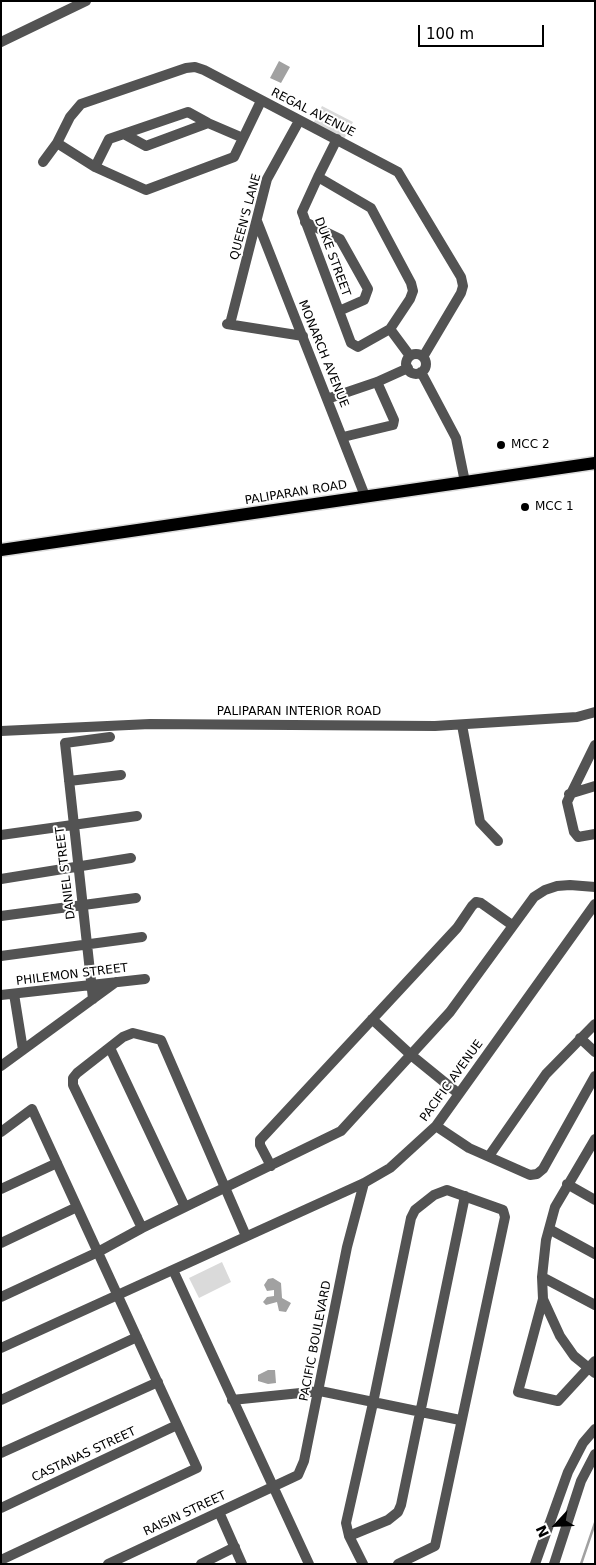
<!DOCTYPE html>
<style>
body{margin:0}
#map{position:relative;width:596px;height:1565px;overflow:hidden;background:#fff;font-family:"DejaVu Sans",sans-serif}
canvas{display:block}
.frame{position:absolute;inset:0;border:2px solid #000;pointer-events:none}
.north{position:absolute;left:531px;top:1500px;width:50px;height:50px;-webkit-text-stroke:4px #fff;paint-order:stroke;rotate:245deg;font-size:14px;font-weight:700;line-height:20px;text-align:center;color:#000}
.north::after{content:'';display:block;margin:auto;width:18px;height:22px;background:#000;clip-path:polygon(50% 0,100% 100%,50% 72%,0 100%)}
.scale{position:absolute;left:418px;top:25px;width:126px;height:22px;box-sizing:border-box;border:2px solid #000;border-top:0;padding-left:6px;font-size:15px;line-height:18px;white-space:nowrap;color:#000;-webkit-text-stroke:4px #fff;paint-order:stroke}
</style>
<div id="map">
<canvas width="596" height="1565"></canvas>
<div class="frame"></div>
<div class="north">N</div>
<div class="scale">100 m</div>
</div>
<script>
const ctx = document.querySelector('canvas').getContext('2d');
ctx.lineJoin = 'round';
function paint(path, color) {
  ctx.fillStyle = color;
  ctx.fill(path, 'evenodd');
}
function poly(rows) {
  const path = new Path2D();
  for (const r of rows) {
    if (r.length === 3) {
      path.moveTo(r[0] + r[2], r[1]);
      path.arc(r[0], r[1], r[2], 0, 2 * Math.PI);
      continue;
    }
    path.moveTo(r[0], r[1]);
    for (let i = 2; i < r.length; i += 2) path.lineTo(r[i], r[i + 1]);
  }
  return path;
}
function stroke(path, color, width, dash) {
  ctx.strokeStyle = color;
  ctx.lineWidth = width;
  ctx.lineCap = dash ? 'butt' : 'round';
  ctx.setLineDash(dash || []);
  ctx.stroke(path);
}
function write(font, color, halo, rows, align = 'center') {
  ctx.font = font + ' "DejaVu Sans",sans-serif';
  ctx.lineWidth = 4;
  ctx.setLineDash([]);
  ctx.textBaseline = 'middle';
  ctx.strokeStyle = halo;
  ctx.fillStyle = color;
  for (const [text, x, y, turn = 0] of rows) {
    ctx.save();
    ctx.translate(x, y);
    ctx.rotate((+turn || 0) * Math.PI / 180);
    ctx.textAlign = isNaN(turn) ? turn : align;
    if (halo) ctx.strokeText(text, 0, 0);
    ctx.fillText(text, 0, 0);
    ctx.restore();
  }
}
const green = poly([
 [322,106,353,122,344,139,313,124],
 [222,1262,231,1282,199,1298,189,1278]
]);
const water = poly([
 [279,61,290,67,281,83,270,78],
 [273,1278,281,1283,282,1298,291,1303,286,1312,279,1311,277,1302,266,1305,263,1302,267,1297,274,1296,274,1290,267,1291,264,1285,268,1279],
 [268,1370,275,1370,276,1383,268,1384,258,1381,258,1375]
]);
const stream = poly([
 [581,1564,595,1523]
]);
const minor = poly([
 [1,42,86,1],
 [124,134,146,146,208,123],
 [57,143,95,167,146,190,234,157,261,101],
 [43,162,57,143,70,117,81,104,186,68,195,67,204,70,398,172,461,277,463,286,461,293,423,357],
 [95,167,109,139,188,112,208,123,243,138],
 [318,177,371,208,411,283,413,291,410,299,390,329,358,347,351,343,302,212,318,177,337,139],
 [257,221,365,496],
 [305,222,340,239,368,289,364,300,339,311],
 [227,324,303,336],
 [230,324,267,179,299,121],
 [390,329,410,356],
 [416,364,10],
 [421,372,456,438,465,482],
 [327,399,377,382,408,368],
 [343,437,393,425,394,420,377,382],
 [462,725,480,822,498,841],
 [1,731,150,724,435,726,577,717,595,712],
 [595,745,567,802,574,832,578,837,595,834],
 [69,781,121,775],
 [569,794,595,786],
 [1,835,137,816],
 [1,879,131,858],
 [1,916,136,898],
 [1,956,142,937],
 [14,994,23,1050],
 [1,995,145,979],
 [93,999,65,743,110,737],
 [372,1019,411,1055,459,1094],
 [580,1038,595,1052],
 [110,1048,185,1207],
 [1,1066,116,982],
 [436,1126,469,1148,530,1175,537,1174,543,1169,595,1076],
 [1,1132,32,1109,197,1468,1,1560],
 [595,1139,555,1207,546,1240,542,1277,543,1299,560,1336,574,1356,595,1373],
 [489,1156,546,1074,595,1024],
 [271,1166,260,1145,260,1140,457,928,472,906,476,902,481,903,512,925],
 [567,1184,595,1200],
 [1,1189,57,1163],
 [142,1228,73,1085,73,1078,77,1073,123,1037,133,1033,161,1040,246,1236],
 [549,1229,595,1254],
 [1,1243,77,1207],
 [173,1270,309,1564],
 [542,1277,595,1305],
 [1,1297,98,1252,142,1228,341,1131,450,1012,534,897,545,890,557,886,570,885,595,887],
 [543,1299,518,1392,558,1401,595,1361],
 [1,1348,364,1183,390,1168,436,1126,595,904],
 [1,1400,137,1337],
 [232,1400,320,1391,460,1420],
 [1,1453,158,1382],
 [1,1508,177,1425],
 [219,1512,242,1564],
 [349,1536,388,1520,398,1512,401,1505,465,1196],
 [108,1564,298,1475,304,1461,347,1247,364,1183],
 [201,1564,235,1547],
 [363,1564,349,1536,346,1523,373,1403,411,1218,415,1210,434,1195,447,1190,503,1210,505,1217,435,1546,398,1564],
 [535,1564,568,1472,583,1443,595,1429],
 [554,1564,581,1481,595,1454]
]);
const major = poly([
 [1,550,595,463]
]);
const markers = [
 [501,445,5,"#000"],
 [525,507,5,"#000"]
];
const streetNames = [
 ["REGAL AVENUE",313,113,27],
 ["QUEEN'S LANE",246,217,-75],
 ["DUKE STREET",332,257,70],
 ["MONARCH AVENUE",323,354,68],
 ["PALIPARAN ROAD",296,493,-9],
 ["PALIPARAN INTERIOR ROAD",299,712],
 ["DANIEL STREET",66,873,-97],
 ["PHILEMON STREET",72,975,-7],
 ["PACIFIC AVENUE",452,1081,-54],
 ["PACIFIC BOULEVARD",316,1341,-79],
 ["CASTANAS STREET",84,1455,-25],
 ["RAISIN STREET",185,1514,-25]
];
const poiNames = [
 ["MCC 2",511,445],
 ["MCC 1",535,507]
];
paint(green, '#dadada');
paint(water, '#a1a1a1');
stroke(stream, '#a1a1a1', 2.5);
stroke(major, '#dbdbdb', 15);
stroke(minor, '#535353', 10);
stroke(major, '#000', 12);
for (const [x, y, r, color] of markers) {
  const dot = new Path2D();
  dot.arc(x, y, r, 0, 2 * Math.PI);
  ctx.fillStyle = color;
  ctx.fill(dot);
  stroke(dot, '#fff', 2);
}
write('12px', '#000', '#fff', streetNames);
write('12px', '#000', '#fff', poiNames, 'left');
</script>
